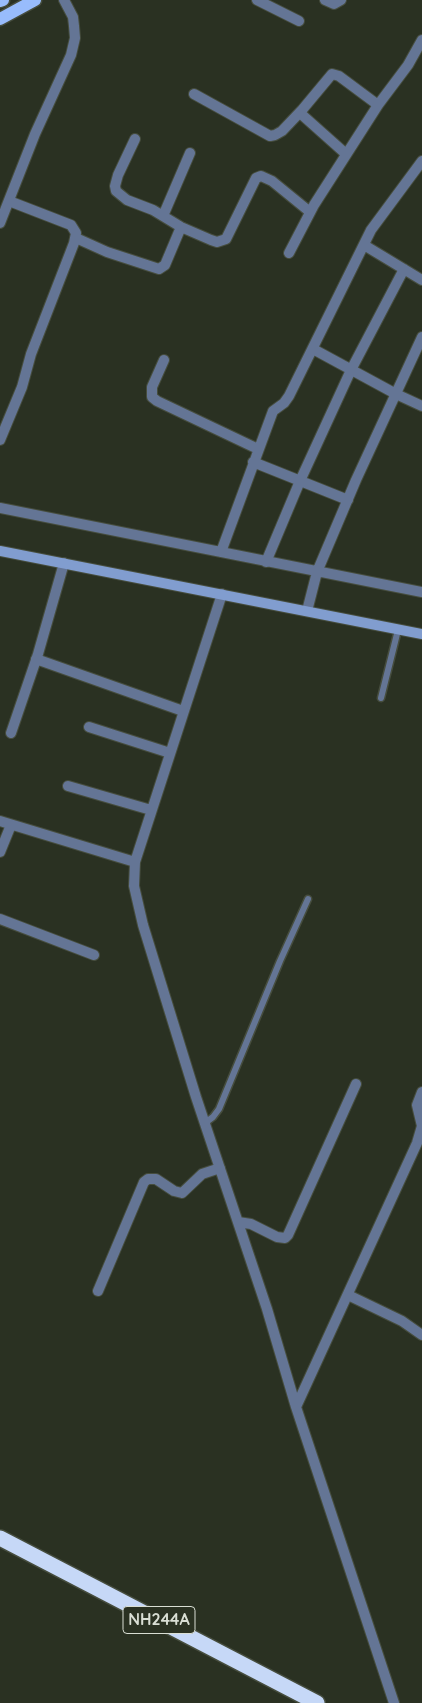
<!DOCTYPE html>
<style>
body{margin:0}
canvas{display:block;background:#2a3122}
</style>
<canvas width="422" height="1703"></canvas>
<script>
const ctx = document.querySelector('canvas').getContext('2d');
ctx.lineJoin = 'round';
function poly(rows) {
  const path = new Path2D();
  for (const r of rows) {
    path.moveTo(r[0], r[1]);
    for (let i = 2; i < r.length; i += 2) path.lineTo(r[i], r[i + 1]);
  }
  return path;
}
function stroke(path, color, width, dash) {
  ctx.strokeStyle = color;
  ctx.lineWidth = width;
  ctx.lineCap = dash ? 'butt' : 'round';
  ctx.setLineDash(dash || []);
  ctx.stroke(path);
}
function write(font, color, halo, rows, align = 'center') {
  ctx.font = font + ' Quicksand,sans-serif';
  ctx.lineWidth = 5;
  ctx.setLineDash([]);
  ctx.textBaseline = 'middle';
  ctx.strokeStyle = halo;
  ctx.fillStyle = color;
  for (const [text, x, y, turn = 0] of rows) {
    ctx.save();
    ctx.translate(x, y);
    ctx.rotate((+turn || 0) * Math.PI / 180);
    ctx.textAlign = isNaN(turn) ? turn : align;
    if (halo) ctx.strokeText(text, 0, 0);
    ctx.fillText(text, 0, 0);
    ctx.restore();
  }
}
const lane = poly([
 [381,698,398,630],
 [205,1123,213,1117,219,1109,280,961,308,899]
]);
const street = poly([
 [257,0,299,21],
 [325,0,334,4,341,0],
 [194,94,270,136,275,135,282,131,302,110,332,74,339,76,378,105],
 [300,113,346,154],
 [135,139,118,175,115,186,116,191,127,200,153,210,181,227,211,240,217,242,226,239,256,178,261,176,272,181,310,212],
 [163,216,190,153],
 [0,223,35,134,71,55,75,38,74,26,73,17,64,0],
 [76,238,107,252,159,269,165,265,181,227],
 [364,245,422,280],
 [289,253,314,205,378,105,408,65,422,40],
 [313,349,396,394,422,406],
 [164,360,152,387,152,397,157,401,258,449],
 [0,440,22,387,31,354,74,243,76,233,71,225,9,201],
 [253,462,348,500],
 [0,508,422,592],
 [221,552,273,411,284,403,289,396,371,230,422,161],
 [266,562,300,481,351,370,404,269],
 [222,594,135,862,134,886,143,925,196,1097,267,1309,296,1407,394,1703],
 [307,611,317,572,356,480,422,337],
 [36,659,183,711],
 [89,727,170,753],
 [11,733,38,654,64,563],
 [68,786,151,810],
 [0,821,135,862],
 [0,852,11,825],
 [0,919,94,955],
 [238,1222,251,1224,277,1237,285,1238,288,1235,356,1084],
 [98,1291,144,1182,148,1179,156,1179,174,1191,182,1193,202,1174,220,1168],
 [348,1295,402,1321,422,1335],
 [296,1407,417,1143,422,1126,417,1105,422,1092]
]);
const secondary = poly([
 [0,551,422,634]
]);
const primary = poly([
 [0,1,3,0],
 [0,19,35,0]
]);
const highway = poly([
 [0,1538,317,1703]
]);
const shields = [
 [159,1620,72]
];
const shieldNames = [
 ["NH244A",159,1620]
];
stroke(lane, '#464d3e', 9);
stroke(street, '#464d3e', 12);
stroke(secondary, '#464d3e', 12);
stroke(primary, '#464d3e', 15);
stroke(highway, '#464d3e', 18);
stroke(lane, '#647595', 6);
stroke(street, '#647595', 10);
stroke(secondary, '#819dcf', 10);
stroke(primary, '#98bcfc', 12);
stroke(highway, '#c6d8f7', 15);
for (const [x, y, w] of shields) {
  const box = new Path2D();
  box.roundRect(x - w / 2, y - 13.5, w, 27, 4);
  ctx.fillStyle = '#2a3122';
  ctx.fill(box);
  stroke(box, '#d9ded4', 1);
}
write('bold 16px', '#d9ded4', null, shieldNames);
</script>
